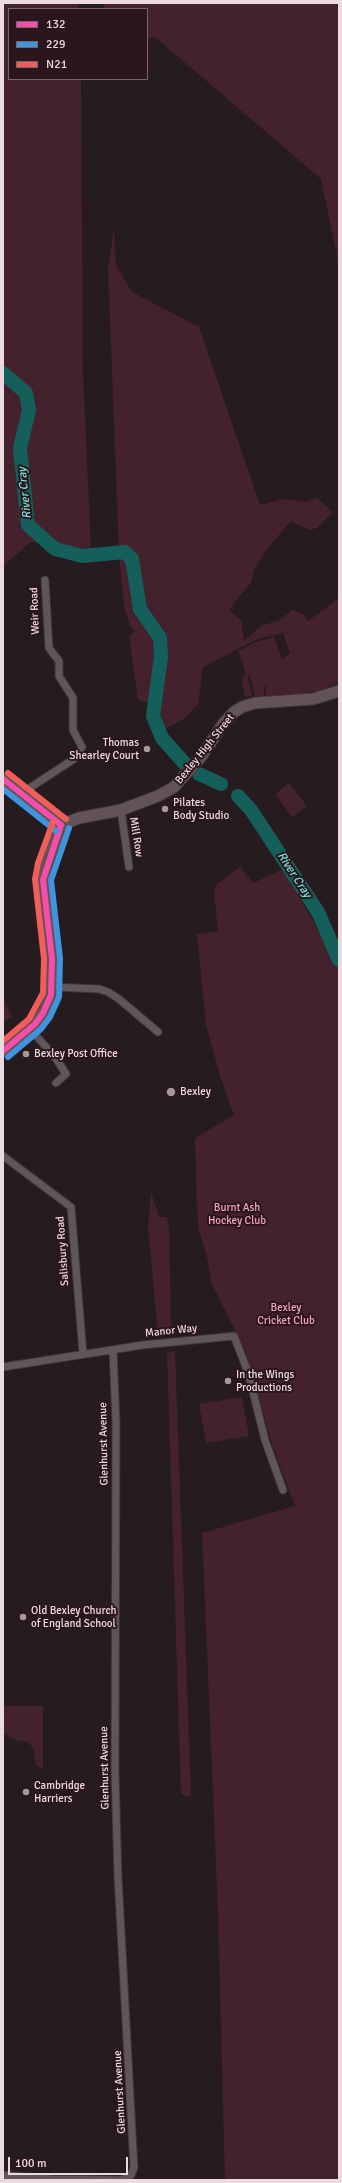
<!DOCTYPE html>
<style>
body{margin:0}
#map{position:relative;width:342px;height:2183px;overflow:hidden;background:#261b1e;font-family:Signika,sans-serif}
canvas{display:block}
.frame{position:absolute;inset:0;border:4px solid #ebdbe0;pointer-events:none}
.legend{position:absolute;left:8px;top:8px;width:140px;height:72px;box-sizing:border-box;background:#2b161d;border:1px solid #78656b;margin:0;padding:5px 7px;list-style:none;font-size:12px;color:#ebdbe0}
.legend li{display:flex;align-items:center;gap:8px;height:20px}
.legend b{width:20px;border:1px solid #78656b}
.scale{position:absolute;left:8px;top:2157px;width:120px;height:18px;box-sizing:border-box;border:2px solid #ebdbe0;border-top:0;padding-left:5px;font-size:12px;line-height:14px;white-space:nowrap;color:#ebdbe0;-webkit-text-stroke:3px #2b161d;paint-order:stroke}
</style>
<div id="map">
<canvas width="342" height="2183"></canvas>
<div class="frame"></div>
<ul class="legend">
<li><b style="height:5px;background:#f54da8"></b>132</li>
<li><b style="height:5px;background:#4094de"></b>229</li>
<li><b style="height:5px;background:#f15d59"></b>N21</li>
</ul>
<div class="scale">100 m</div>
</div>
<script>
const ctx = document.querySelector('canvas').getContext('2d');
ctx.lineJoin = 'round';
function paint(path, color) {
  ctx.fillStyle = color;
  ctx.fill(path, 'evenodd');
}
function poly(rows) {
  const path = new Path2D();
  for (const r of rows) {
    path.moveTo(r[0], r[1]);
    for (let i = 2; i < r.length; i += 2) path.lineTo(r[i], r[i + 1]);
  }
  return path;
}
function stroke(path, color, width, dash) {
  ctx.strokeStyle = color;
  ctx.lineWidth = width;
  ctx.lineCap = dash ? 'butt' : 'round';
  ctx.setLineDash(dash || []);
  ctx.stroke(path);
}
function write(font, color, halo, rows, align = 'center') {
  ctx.font = font + ' Signika,sans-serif';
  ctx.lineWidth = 4;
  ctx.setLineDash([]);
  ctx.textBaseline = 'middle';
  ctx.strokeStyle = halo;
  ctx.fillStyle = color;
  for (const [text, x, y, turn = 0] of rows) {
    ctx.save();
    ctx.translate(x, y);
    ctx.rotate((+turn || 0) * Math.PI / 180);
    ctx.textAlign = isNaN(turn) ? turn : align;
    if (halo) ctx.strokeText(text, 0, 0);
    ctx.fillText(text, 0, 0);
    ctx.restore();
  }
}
const green = poly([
 [3,3,79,3,79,9,9,9,9,79,81,79,83,372,91,549,31,542,3,566],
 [104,3,339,3,339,267,321,179,155,37,147,38,147,9,104,9],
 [114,229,116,265,132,292,199,327,260,505,283,499,304,502,317,498,333,512,317,528,309,530,291,521,272,543,254,569,251,583,234,603,230,611,241,620,244,641,262,625,279,621,292,610,303,614,308,621,339,598,339,683,328,687,328,689,295,695,292,694,292,696,284,694,266,696,266,687,264,686,264,696,255,696,250,675,247,676,252,696,245,697,242,679,246,673,238,651,258,641,274,637,282,659,290,653,283,633,258,639,203,667,198,704,185,718,165,729,164,730,157,717,158,705,138,700,129,636,135,631,130,626,124,606,119,555,108,268],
 [289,783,307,806,292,817,275,794],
 [240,867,253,883,284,869,328,948,339,938,339,2180,225,2180,218,1911,202,1533,295,1506,272,1444,245,1350,211,1282,207,1257,199,1230,197,1210,195,1138,234,1115,220,1076,206,1025,197,934,218,931,214,892,216,885],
 [3,998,12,1017,3,1023],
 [151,1192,159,1217,167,1217,169,1227,171,1321,173,1332,158,1334,148,1228],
 [175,1351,191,1796,186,1796,181,1794,167,1353],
 [242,1397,249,1436,206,1443,199,1404],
 [3,1706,43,1706,43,1769,36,1765,33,1748,28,1742,15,1740,3,1733]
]);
const river = poly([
 [3,373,26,393,29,410,20,448,28,525,55,549,82,556,125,552,132,559,140,609,160,638,161,657,153,716,162,738,186,765],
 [199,774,221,784],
 [238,796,251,810,318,912,339,960]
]);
const street = poly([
 [22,793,77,757,82,747,73,730,73,698,59,676,59,661,49,648,45,580],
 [121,810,129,867],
 [52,987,99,989,108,992,119,999,158,1032],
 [30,1029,55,1057,66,1074,56,1083],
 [3,1156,71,1207,83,1354],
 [113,1350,116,1422,115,1773,118,1877,134,2168,131,2175,122,2180],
 [3,1367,143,1345,234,1336,248,1372,265,1440,283,1490],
 [3,2175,51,2179,121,2180]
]);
const primary = poly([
 [3,779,61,825],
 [61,825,79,818,121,810,158,796,174,787,201,757,223,724,234,712,242,707,255,703,313,699,339,691],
 [3,1051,35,1024,43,1013,51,995,52,959,43,880,46,866,61,825]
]);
const bus1 = poly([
 [3,779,61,825],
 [3,1051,35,1024,43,1013,51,995,52,959,43,880,61,825]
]);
const bus2 = poly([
 [3,789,56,831],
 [8,1057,41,1029,50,1017,59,997,60,958,51,880,69,828]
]);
const bus3 = poly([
 [8,773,66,819],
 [3,1041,29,1019,43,993,44,959,35,879,38,863,53,822]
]);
const markers = [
 [147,749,4,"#a6989c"],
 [165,809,4,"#a6989c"],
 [26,1054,4,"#a6989c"],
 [171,1092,5,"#a6989c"],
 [228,1381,4,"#a6989c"],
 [23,1617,4,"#a6989c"],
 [26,1792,4,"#a6989c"]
];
const streetNames = [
 ["Weir Road",35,611,-92],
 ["Bexley High Street",205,749,-51],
 ["Mill Row",136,837,81],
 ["Salisbury Road",63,1251,-94],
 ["Manor Way",171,1331,-6],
 ["Glenhurst Avenue",104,1444,-91],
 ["Glenhurst Avenue",105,1768,-91],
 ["Glenhurst Avenue",120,2092,-93]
];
const poiNames = [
 ["Thomas",139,743,"right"],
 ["Shearley Court",139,756,"right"],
 ["Pilates",173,803],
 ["Body Studio",173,816],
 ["Bexley Post Office",34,1054],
 ["Bexley",180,1092],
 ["In the Wings",236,1375],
 ["Productions",236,1388],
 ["Old Bexley Church",31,1611],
 ["of England School",31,1624],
 ["Cambridge",34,1786],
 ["Harriers",34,1799]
];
const parkNames = [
 ["Burnt Ash",237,1208],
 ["Hockey Club",237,1221],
 ["Bexley",286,1308],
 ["Cricket Club",286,1321]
];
const waterNames = [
 ["River Cray",25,493,-96],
 ["River Cray",294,875,57]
];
paint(green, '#43222e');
stroke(river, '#155f5b', 14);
stroke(street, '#3e3537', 9);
stroke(primary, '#3e3537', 13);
stroke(street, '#60565a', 7);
stroke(primary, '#625359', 11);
stroke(bus1, '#f54da8', 6);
stroke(bus2, '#4094de', 6);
stroke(bus3, '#f15d59', 6);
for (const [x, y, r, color] of markers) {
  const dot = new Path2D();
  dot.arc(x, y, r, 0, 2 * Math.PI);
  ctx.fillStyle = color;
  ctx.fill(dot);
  stroke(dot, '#2b161d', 1.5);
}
write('11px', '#ebdbe0', '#2b161d', streetNames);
write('11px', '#ebdbe0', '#2b161d', poiNames, 'left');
write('11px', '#f6a3c0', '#2b161d', parkNames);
write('italic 12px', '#72e4db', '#2b161d', waterNames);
</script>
